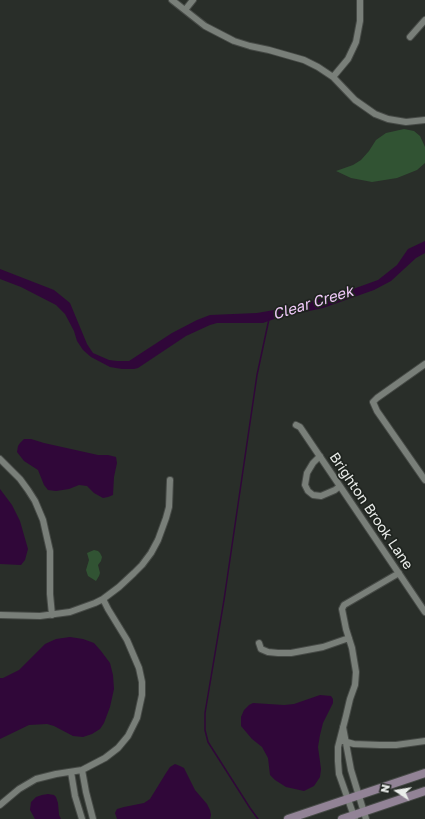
<!DOCTYPE html>
<style>
body{margin:0}
#map{position:relative;width:425px;height:819px;overflow:hidden;background:#292e29;font-family:"Golos Text",sans-serif}
canvas{display:block}
.north{position:absolute;left:377px;top:771px;width:40px;height:40px;-webkit-text-stroke:3px #1f241f;paint-order:stroke;rotate:282deg;font-size:11px;font-weight:700;line-height:16px;text-align:center;color:#eaedea}
.north::after{content:'';display:block;margin:auto;width:14px;height:18px;background:#eaedea;clip-path:polygon(50% 0,100% 100%,50% 72%,0 100%)}
</style>
<div id="map">
<canvas width="425" height="819"></canvas>
<div class="north">N</div>
</div>
<script>
const ctx = document.querySelector('canvas').getContext('2d');
ctx.lineJoin = 'round';
function paint(path, color) {
  ctx.fillStyle = color;
  ctx.fill(path, 'evenodd');
}
function poly(rows) {
  const path = new Path2D();
  for (const r of rows) {
    path.moveTo(r[0], r[1]);
    for (let i = 2; i < r.length; i += 2) path.lineTo(r[i], r[i + 1]);
  }
  return path;
}
function stroke(path, color, width, dash) {
  ctx.strokeStyle = color;
  ctx.lineWidth = width;
  ctx.lineCap = dash ? 'butt' : 'round';
  ctx.setLineDash(dash || []);
  ctx.stroke(path);
}
function write(font, color, halo, rows, align = 'center') {
  ctx.font = font + ' "Golos Text",sans-serif';
  ctx.lineWidth = 3.5;
  ctx.setLineDash([]);
  ctx.textBaseline = 'middle';
  ctx.strokeStyle = halo;
  ctx.fillStyle = color;
  for (const [text, x, y, turn = 0] of rows) {
    ctx.save();
    ctx.translate(x, y);
    ctx.rotate((+turn || 0) * Math.PI / 180);
    ctx.textAlign = isNaN(turn) ? turn : align;
    if (halo) ctx.strokeText(text, 0, 0);
    ctx.fillText(text, 0, 0);
    ctx.restore();
  }
}
const green = poly([
 [404,129,414,131,420,136,425,147,425,163,417,170,397,178,372,182,351,178,336,171,353,165,361,160,369,151,376,140,386,133],
 [94,550,98,551,100,553,102,557,101,561,98,565,100,573,99,576,96,581,88,576,86,570,89,560,87,553]
]);
const water = poly([
 [425,241,425,253,416,258,391,281,374,290,323,308,277,318,263,323,217,323,210,325,186,336,138,368,134,369,122,369,110,367,91,357,83,350,77,341,74,331,65,314,56,305,21,287,0,279,0,269,54,290,70,303,87,344,93,353,109,360,117,361,129,361,172,333,197,320,210,315,257,313,280,309,339,294,378,280,397,265,408,249],
 [24,439,31,439,44,443,98,455,108,455,116,457,117,463,114,477,113,495,108,497,103,498,94,493,87,486,79,485,69,489,56,491,48,490,44,485,38,470,24,461,17,452,18,446,20,443],
 [0,489,12,505,20,521,28,549,25,560,21,565,0,564],
 [70,637,83,639,94,643,101,651,110,663,113,675,114,689,110,707,104,723,100,729,92,734,83,737,73,736,54,726,47,724,29,725,0,739,0,678,3,678,19,670,45,644,56,639],
 [320,695,331,696,333,699,333,703,323,723,320,735,318,747,321,769,320,777,314,786,304,791,286,787,275,780,270,775,268,758,262,747,252,739,241,726,241,717,244,710,249,705,253,703,284,705,294,704],
 [175,764,180,766,184,768,195,790,207,804,210,810,211,815,210,819,117,819,115,813,117,809,124,807,144,803,150,799,166,773,170,767],
 [48,794,54,795,56,797,58,803,59,815,61,819,35,819,30,810,31,802,36,797,42,795]
]);
const stream = poly([
 [258,819,250,808,208,742,205,730,205,713,224,600,257,375,269,319]
]);
const street = poly([
 [172,0,205,26,234,41,250,46,269,50,304,60,318,67,333,77,355,100,375,114,388,119,406,122,425,120],
 [185,10,193,0],
 [410,37,425,20],
 [333,77,348,59,356,42,360,21,360,0],
 [425,364,377,398,373,402,377,411,425,480],
 [296,425,300,427,425,612],
 [320,456,313,463,307,473,305,485,308,491,313,495,321,496,335,490,340,486],
 [0,459,20,479,28,490,35,501,43,520,45,529,50,551,50,594,52,615],
 [0,615,40,616,70,612,95,603,103,599,119,587,134,573,142,565,151,553,158,540,166,518,169,507,170,480],
 [259,643,261,649,268,652,278,653,291,653,323,647,349,638],
 [343,727,351,770,366,819],
 [343,741,354,744,380,745,396,745,425,741],
 [82,770,86,792,93,819],
 [71,772,75,796,82,819],
 [0,805,19,789,36,779,56,774,82,770,105,758,118,748,128,736,137,718,142,695,142,682,139,668,127,640,108,609,103,599],
 [355,819,339,774,338,761,338,747,346,716,350,699,355,685,356,672,352,648,346,629,342,609,344,605,399,573]
]);
const secondary = poly([
 [288,819,425,773],
 [342,819,425,791]
]);
const streetNames = [
 ["Brighton Brook Lane",371,511,56]
];
const waterNames = [
 ["Clear Creek",313,303,-17]
];
paint(green, '#315333');
paint(water, '#300739');
stroke(stream, '#300739', 1.5);
stroke(street, '#464a46', 8);
stroke(secondary, '#464a46', 10);
stroke(street, '#797f79', 6);
stroke(secondary, '#928396', 8);
write('14px', '#eaedea', '#1f241f', streetNames);
write('italic 15px', '#efc9f8', '#1f241f', waterNames);
</script>
